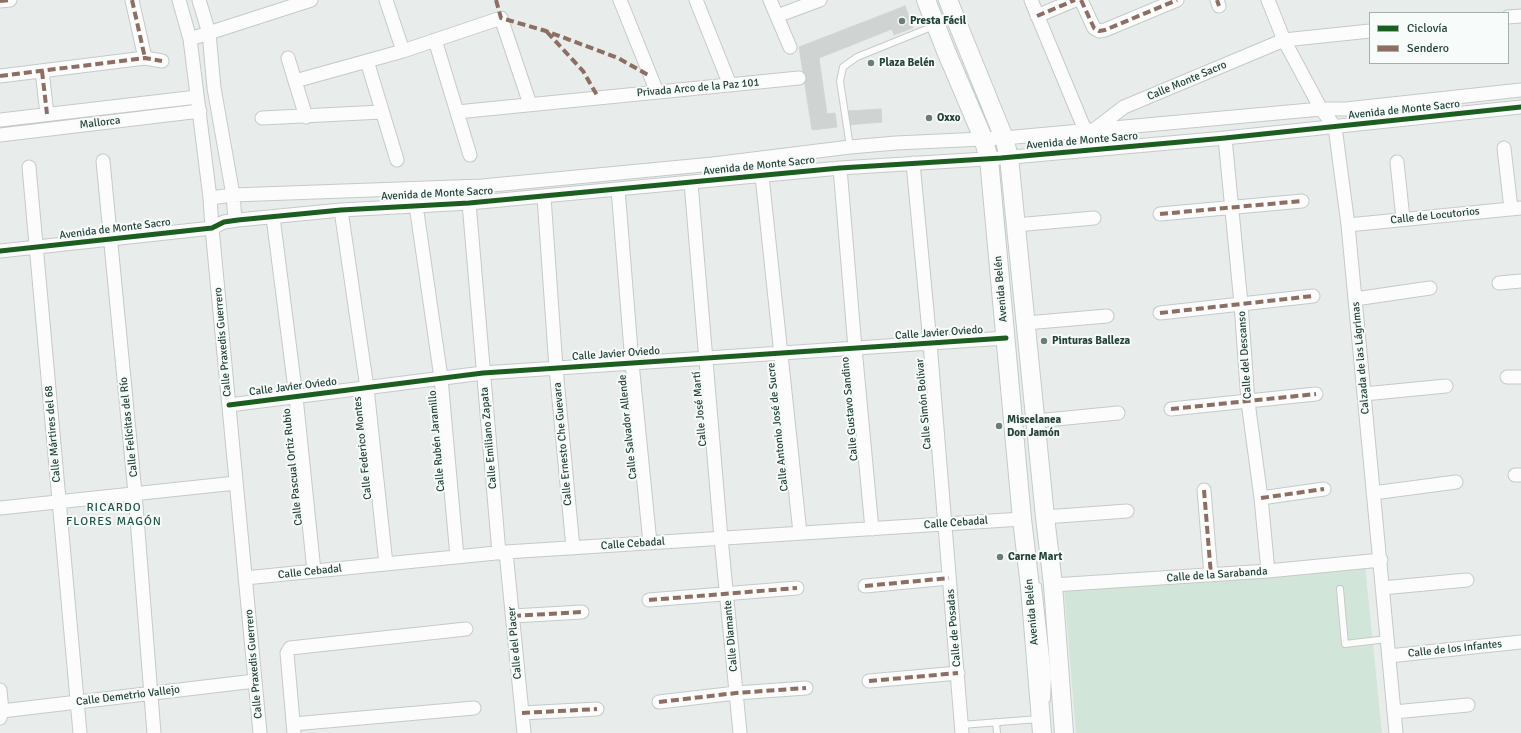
<!DOCTYPE html>
<meta charset="utf-8">
<style>
body{margin:0}
#map{position:relative;width:1521px;height:733px;overflow:hidden;background:#e8edeb;font-family:Signika,sans-serif}
canvas{display:block}
.legend{position:absolute;left:1369px;top:12px;width:140px;height:52px;box-sizing:border-box;background:#f7fbf9;border:1px solid #a3b1ad;margin:0;padding:5px 7px;list-style:none;font-size:12px;color:#24423a}
.legend li{display:flex;align-items:center;gap:8px;height:20px}
.legend b{width:20px;border:1px solid #a3b1ad}
</style>
<div id="map">
<canvas width="1521" height="733"></canvas>
<ul class="legend">
<li><b style="height:5px;background:#1b5e20"></b>Ciclovía</li>
<li><b style="height:5px;background:#8d6e63"></b>Sendero</li>
</ul>
</div>
<script>
const ctx = document.querySelector('canvas').getContext('2d');
ctx.lineJoin = 'round';
function paint(path, color) {
  ctx.fillStyle = color;
  ctx.fill(path, 'evenodd');
}
function poly(rows) {
  const path = new Path2D();
  for (const r of rows) {
    path.moveTo(r[0], r[1]);
    for (let i = 2; i < r.length; i += 2) path.lineTo(r[i], r[i + 1]);
  }
  return path;
}
function stroke(path, color, width, dash) {
  ctx.strokeStyle = color;
  ctx.lineWidth = width;
  ctx.lineCap = dash ? 'butt' : 'round';
  ctx.setLineDash(dash || []);
  ctx.stroke(path);
}
function write(font, color, halo, rows, align = 'center') {
  ctx.font = font + ' Signika,sans-serif';
  ctx.lineWidth = 4;
  ctx.setLineDash([]);
  ctx.textBaseline = 'middle';
  ctx.strokeStyle = halo;
  ctx.fillStyle = color;
  for (const [text, x, y, turn = 0] of rows) {
    ctx.save();
    ctx.translate(x, y);
    ctx.rotate((+turn || 0) * Math.PI / 180);
    ctx.textAlign = isNaN(turn) ? turn : align;
    if (halo) ctx.strokeText(text, 0, 0);
    ctx.fillText(text, 0, 0);
    ctx.restore();
  }
}
const green = poly([
 [1365,565,1382,733,1076,733,1064,589]
]);
const building = poly([
 [905,6,913,28,894,35,892,29,819,58,827,114,835,113,837,127,812,130,799,47,905,6],
 [881,109,882,122,848,125,847,111,881,109]
]);
const service = poly([
 [850,147,840,81,843,67,857,57,934,26],
 [1038,586,1048,675,1047,699],
 [1340,589,1345,644,1387,639],
 [996,722,997,733],
 [961,725,1039,719]
]);
const minor = poly([
 [132,0,145,58],
 [179,0,190,39,210,198,212,228,260,733],
 [199,0,209,33,214,88,233,195,235,220],
 [386,0,403,51],
 [620,0,657,92],
 [696,0,730,85],
 [770,0,790,47],
 [1031,0,1085,130],
 [1081,0,1094,28,1099,31,1105,30,1177,0],
 [1217,0,1219,6],
 [1268,0,1284,40,1321,109,1335,127,1348,225,1396,733],
 [0,1,10,0],
 [777,16,820,0],
 [1037,16,1075,0],
 [1508,17,1521,16],
 [190,39,311,0],
 [435,40,470,155],
 [288,58,306,117],
 [367,61,397,160],
 [42,71,47,114],
 [0,76,145,58,162,61],
 [295,81,403,51,501,18,530,104],
 [457,112,799,78],
 [262,118,382,112],
 [0,120,197,97],
 [1095,129,1124,107,1284,40,1370,31],
 [0,135,200,111],
 [1225,138,1241,304,1248,402,1261,498,1268,571],
 [1504,148,1511,209],
 [103,161,135,493,154,733],
 [1397,162,1403,219],
 [913,163,930,343,962,733],
 [29,167,80,733],
 [840,168,855,348,872,529],
 [762,176,800,533],
 [691,183,721,538,740,733],
 [618,189,632,363,650,543],
 [544,197,556,368,573,548],
 [210,198,233,195,482,186,713,164,850,147,896,143,1004,138,1321,109,1346,109,1521,90],
 [469,203,499,553],
 [416,205,441,378,457,557],
 [341,210,367,388,386,564],
 [1160,214,1302,201],
 [273,217,296,397,314,571],
 [1016,225,1094,218],
 [1348,225,1521,208],
 [0,251,212,228,224,222,238,220,341,210,469,203,840,168,1001,158,1225,138,1521,107],
 [1499,283,1521,281],
 [1355,299,1430,288],
 [1160,313,1313,296],
 [1026,323,1107,316],
 [1507,377,1521,377],
 [1364,394,1446,386],
 [229,405,483,373,1006,338],
 [1171,409,1316,394],
 [1036,421,1118,413],
 [1515,475,1521,475],
 [1204,490,1211,575],
 [1373,493,1456,482],
 [1261,498,1324,489],
 [0,508,236,483],
 [1045,517,1127,511],
 [506,552,524,733],
 [245,578,506,552,1022,519],
 [1053,585,1268,571,1381,560],
 [865,586,949,578],
 [1382,588,1467,580],
 [649,600,797,588],
 [513,616,582,612],
 [1389,656,1521,642],
 [869,681,958,673],
 [0,690,2,711,0,718],
 [659,702,736,693,806,688],
 [2,711,255,681],
 [1394,712,1468,705],
 [522,713,597,709],
 [293,724,474,708],
 [294,733,287,653,290,648,466,629]
]);
const secondary = poly([
 [926,0,946,51,983,138,989,159,1022,519,1030,587,1042,733],
 [948,0,1004,138,1009,157,1045,517,1053,585,1064,733]
]);
const quiet = poly([
 [132,0,145,58],
 [496,0,501,18,546,31,618,58,650,76],
 [1081,0,1094,28,1099,31,1105,30,1177,0],
 [1217,0,1219,6],
 [0,1,10,0],
 [1037,16,1075,0],
 [547,32,583,71,598,97],
 [42,71,47,114],
 [0,76,145,58,162,61],
 [1160,214,1302,201],
 [1160,313,1313,296],
 [1171,409,1316,394],
 [1204,490,1211,575],
 [1261,498,1324,489],
 [865,586,949,578],
 [649,600,797,588],
 [513,616,582,612],
 [869,681,958,673],
 [659,702,736,693,806,688],
 [522,713,597,709]
]);
const cycleway = poly([
 [0,251,212,228,224,222,238,220,341,210,469,203,840,168,1001,158,1225,138,1521,107],
 [229,405,483,373,1006,338]
]);
const markers = [
 [902,21,4,"#697e78"],
 [871,63,4,"#697e78"],
 [929,118,4,"#697e78"],
 [1044,341,4,"#697e78"],
 [999,426,4,"#697e78"],
 [1000,557,4,"#697e78"]
];
const poiNames = [
 ["Presta Fácil",910,21],
 ["Plaza Belén",879,63],
 ["Oxxo",937,118],
 ["Pinturas Balleza",1052,341],
 ["Miscelanea",1007,420],
 ["Don Jamón",1007,433],
 ["Carne Mart",1008,557]
];
const streetNames = [
 ["Calle Monte Sacro",1187,81,-23],
 ["Privada Arco de la Paz 101",698,88,-5],
 ["Avenida de Monte Sacro",1404,110,-6],
 ["Mallorca",100,123,-7],
 ["Avenida de Monte Sacro",1082,141,-5],
 ["Avenida de Monte Sacro",759,166,-6],
 ["Avenida de Monte Sacro",437,194,-3],
 ["Calle de Locutorios",1435,216,-6],
 ["Avenida de Monte Sacro",115,229,-7],
 ["Avenida Belén",1001,289,-95],
 ["Calle Javier Oviedo",939,333,-4],
 ["Calle Praxedis Guerrero",223,342,-95],
 ["Calle Javier Oviedo",616,354,-4],
 ["Calle del Descanso",1245,355,-94],
 ["Calzada de las Lágrimas",1361,358,-95],
 ["Calle Javier Oviedo",293,387,-7],
 ["Calle Simón Bolívar",924,404,-95],
 ["Calle José Martí",700,409,-95],
 ["Calle Gustavo Sandino",850,409,-95],
 ["Calle Felícitas del Río",129,427,-96],
 ["Calle Salvador Allende",628,427,-96],
 ["Calle Antonio José de Sucre",778,427,-96],
 ["Calle Mártires del 68",53,434,-95],
 ["Calle Emiliano Zapata",489,438,-95],
 ["Calle Rubén Jaramillo",437,441,-95],
 ["Calle Ernesto Che Guevara",563,444,-95],
 ["Calle Federico Montes",363,448,-96],
 ["Calle Pascual Ortiz Rubio",293,467,-96],
 ["Calle Cebadal",956,523,-4],
 ["Calle Cebadal",633,544,-4],
 ["Calle Cebadal",310,572,-6],
 ["Calle de la Sarabanda",1217,575,-4],
 ["Avenida Belén",1032,612,-95],
 ["Calle de Posadas",954,628,-95],
 ["Calle Diamante",731,636,-95],
 ["Calle del Placer",515,643,-95],
 ["Calle de los Infantes",1455,649,-6],
 ["Calle Praxedis Guerrero",254,664,-95],
 ["Calle Demetrio Vallejo",128,696,-7]
];
const neighbourhoodNames = [
 ["RICARDO",114,508],
 ["FLORES MAGÓN",114,522]
];
paint(green, '#d1e6d8');
paint(building, '#cfd4d2');
stroke(building, '#d1d6d4', 1);
stroke(service, '#c5cac8', 8);
stroke(minor, '#c5cac8', 15);
stroke(secondary, '#c3cbc8', 20);
stroke(service, '#fcfcfc', 6);
stroke(minor, '#fcfcfc', 13);
stroke(secondary, '#fcfcfc', 18);
stroke(quiet, '#8d6e63', 4, [8, 4]);
stroke(cycleway, '#1b5e20', 5);
for (const [x, y, r, color] of markers) {
  const dot = new Path2D();
  dot.arc(x, y, r, 0, 2 * Math.PI);
  ctx.fillStyle = color;
  ctx.fill(dot);
  stroke(dot, '#f7fbf9', 1.5);
}
write('bold 11px', '#24423a', '#f7fbf9', poiNames, 'left');
write('11px', '#24423a', '#f7fbf9', streetNames);
ctx.letterSpacing = '1px';
write('12px', '#1f5548', '#f7fbf9', neighbourhoodNames);
ctx.letterSpacing = '0px';
</script>
